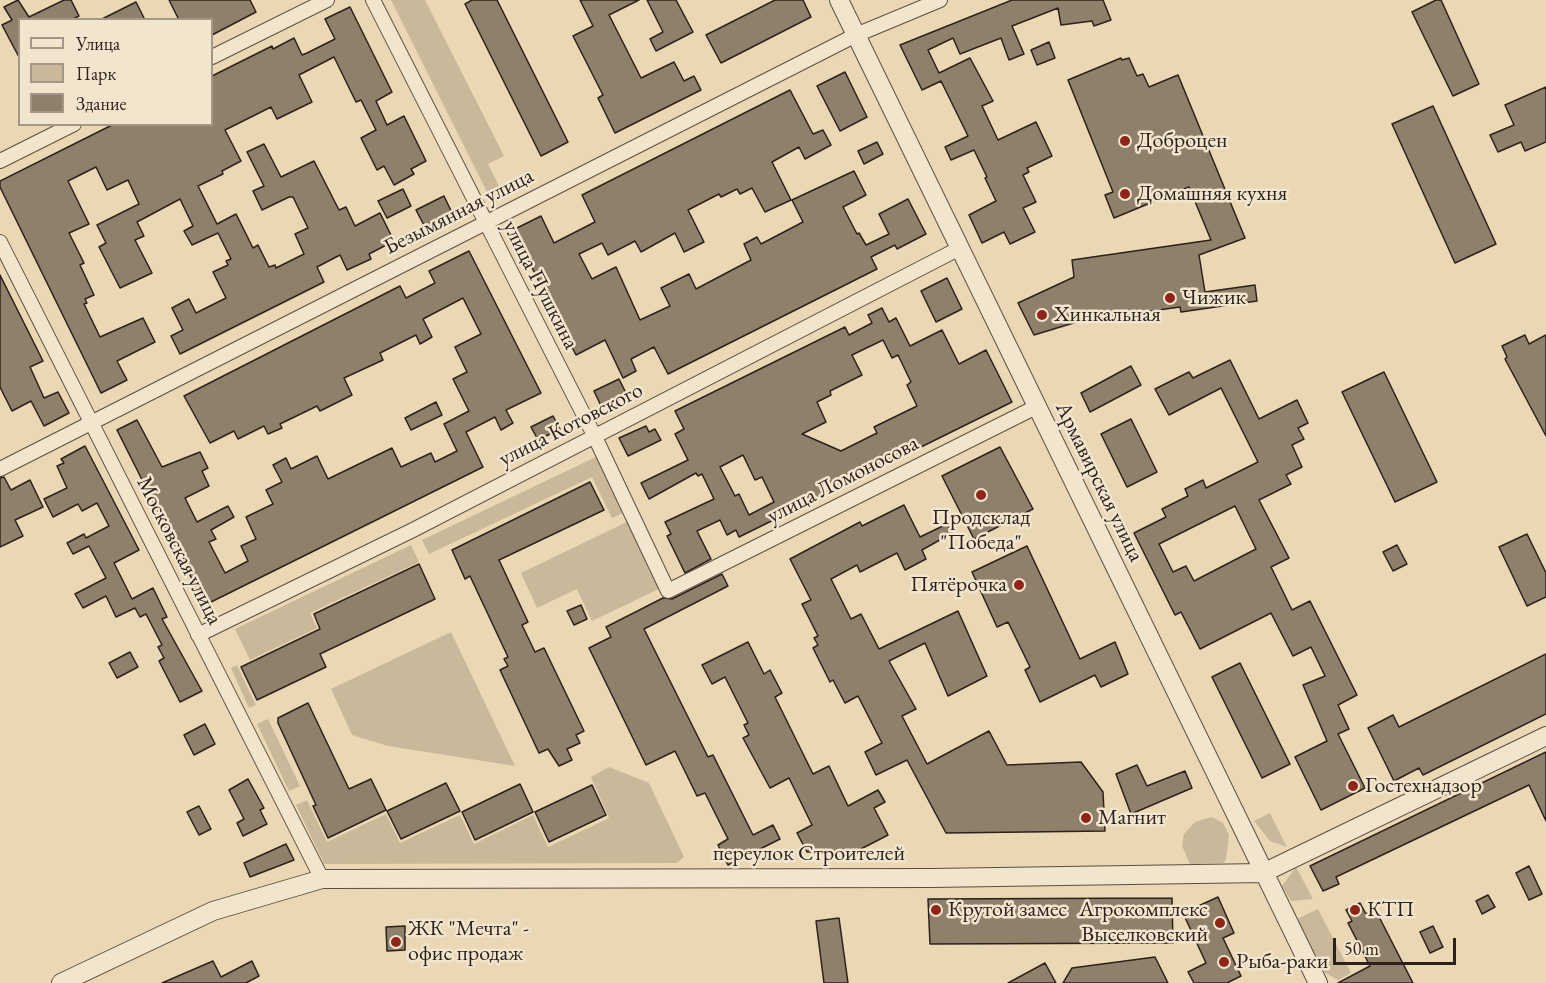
<!DOCTYPE html>
<meta charset="utf-8">
<style>
body{margin:0}
#map{position:relative;width:1546px;height:983px;overflow:hidden;background:#ead7b3;font-family:"EB Garamond",serif}
canvas{display:block}
.legend{position:absolute;left:18px;top:18px;width:195px;height:108px;box-sizing:border-box;background:#f1e5ce;border:2px solid #a39787;margin:0;padding:8px 10px;list-style:none;font-size:18px;color:#2d211d}
.legend li{display:flex;align-items:center;gap:12px;height:30px}
.legend b{width:30px;border:2px solid #a39787}
.scale{position:absolute;left:1333px;top:938px;width:123px;height:27px;box-sizing:border-box;border:3px solid #2d211d;border-top:0;padding-left:8px;font-size:18px;line-height:21px;white-space:nowrap;color:#2d211d;-webkit-text-stroke:4px #f1e5ce;paint-order:stroke}
</style>
<div id="map">
<canvas width="1546" height="983"></canvas>
<ul class="legend">
<li><b style="height:8px;background:#f1e5ce"></b>Улица</li>
<li><b style="height:16px;background:#cab89a"></b>Парк</li>
<li><b style="height:16px;background:#8f806b"></b>Здание</li>
</ul>
<div class="scale">50 m</div>
</div>
<script>
const ctx = document.querySelector('canvas').getContext('2d');
ctx.lineJoin = 'round';
function paint(path, color) {
  ctx.fillStyle = color;
  ctx.fill(path, 'evenodd');
}
function poly(rows) {
  const path = new Path2D();
  for (const r of rows) {
    path.moveTo(r[0], r[1]);
    for (let i = 2; i < r.length; i += 2) path.lineTo(r[i], r[i + 1]);
  }
  return path;
}
function stroke(path, color, width, dash) {
  ctx.strokeStyle = color;
  ctx.lineWidth = width;
  ctx.lineCap = dash ? 'butt' : 'round';
  ctx.setLineDash(dash || []);
  ctx.stroke(path);
}
function write(font, color, halo, rows, align = 'center') {
  ctx.font = font + ' "EB Garamond",serif';
  ctx.lineWidth = 5;
  ctx.setLineDash([]);
  ctx.textBaseline = 'middle';
  ctx.strokeStyle = halo;
  ctx.fillStyle = color;
  for (const [text, x, y, turn = 0] of rows) {
    ctx.save();
    ctx.translate(x, y);
    ctx.rotate((+turn || 0) * Math.PI / 180);
    ctx.textAlign = isNaN(turn) ? turn : align;
    if (halo) ctx.strokeText(text, 0, 0);
    ctx.fillText(text, 0, 0);
    ctx.restore();
  }
}
const green = poly([
 [391,0,425,0,504,156,488,164,505,198,493,204],
 [598,456,625,512,612,518,592,477,429,554,422,540],
 [631,520,663,587,592,621,577,589,537,608,521,573],
 [411,545,419,562,310,613,317,628,250,660,235,629],
 [451,632,515,766,388,746,352,735,331,689],
 [237,665,256,705,249,708,231,668],
 [268,719,300,786,289,791,257,724],
 [609,767,649,783,684,857,677,863,324,864,296,805,307,800,327,842,386,814,400,843,460,815,474,844,533,815,548,847,609,818,591,777],
 [1270,813,1287,847,1270,841,1254,821],
 [1212,817,1223,823,1229,835,1226,859,1224,863,1190,864,1182,846,1184,834,1195,822],
 [1296,867,1313,899,1291,901,1282,886],
 [1318,909,1351,973,1338,980,1324,972,1297,919]
]);
const building = poly([
 [18,0,29,17,64,0,71,0,79,16,71,20,20,20,20,59,2,25,12,20,4,7,18,0],
 [169,0,250,0,256,12,212,35,212,20,179,20,169,0],
 [472,0,497,0,568,142,541,156,465,4,472,0],
 [580,0,639,0,609,15,641,78,674,62,684,81,694,76,701,90,615,133,598,98,603,95,573,36,593,26,580,0],
 [647,0,676,0,693,32,656,51,650,39,663,32,647,0],
 [775,0,803,0,811,17,721,63,706,35,775,0],
 [1012,0,1103,0,1111,20,1094,26,1092,21,1061,25,1058,8,1012,26,1024,54,1009,60,1001,38,960,54,953,38,928,50,939,73,970,58,993,101,982,106,998,140,1036,122,1052,156,1027,168,1029,172,1023,175,1036,202,1023,208,1035,232,1010,244,1004,232,982,243,969,215,996,201,985,178,987,177,974,150,951,160,945,147,968,136,941,81,922,90,900,45,1012,0],
 [1436,0,1441,0,1479,84,1453,96,1412,12,1436,0],
 [136,2,145,20,100,20,136,2],
 [350,7,392,92,376,101,387,125,404,116,426,161,411,169,414,174,394,185,384,166,377,170,361,138,376,130,361,100,356,102,334,57,299,75,312,102,277,119,271,107,225,130,241,161,222,171,223,174,198,186,217,224,236,214,253,248,258,245,269,267,275,265,276,268,304,254,295,234,308,228,293,197,289,197,262,210,253,191,264,186,247,152,264,144,281,177,314,161,339,210,346,207,355,226,380,213,394,241,369,254,371,259,347,270,340,255,317,267,324,282,180,354,171,336,183,330,172,308,189,299,196,313,226,298,213,272,228,265,226,261,231,259,218,233,192,245,184,231,193,226,180,199,137,222,144,236,135,240,152,273,120,288,99,247,106,243,97,225,139,204,128,180,107,190,96,167,68,181,89,224,69,233,84,263,80,265,94,295,85,299,87,303,84,304,100,337,143,318,155,342,117,361,127,380,101,393,0,187,0,181,114,124,212,124,212,76,272,46,273,49,294,38,302,55,307,53,335,39,325,19,350,7],
 [1049,42,1055,58,1037,65,1031,50,1049,42],
 [1121,58,1122,60,1129,58,1137,76,1143,74,1149,87,1178,75,1245,238,1199,255,1205,292,1255,285,1257,301,1181,312,1180,307,1080,321,1034,335,1018,303,1074,277,1072,260,1211,240,1189,187,1114,218,1105,195,1113,192,1068,80,1121,58],
 [845,72,867,117,840,131,817,86,845,72],
 [1546,87,1546,142,1525,151,1521,142,1498,152,1490,135,1514,125,1505,105,1546,87],
 [790,90,813,134,823,130,831,145,805,159,799,147,772,162,791,200,765,212,752,188,740,194,737,189,721,197,719,194,688,210,704,242,684,252,675,233,641,252,635,241,608,255,602,243,579,254,592,279,616,267,640,320,670,306,661,288,689,274,696,289,751,260,744,244,757,237,761,244,803,222,792,200,854,171,866,195,843,207,857,234,859,233,866,245,889,234,879,214,908,199,926,234,897,249,895,245,871,257,877,269,668,374,654,347,631,359,636,371,623,378,605,340,576,355,513,230,541,216,554,243,595,222,582,195,790,90],
 [1433,106,1496,244,1455,263,1392,124,1433,106],
 [877,142,883,154,864,164,858,151,877,142],
 [403,189,411,206,387,218,378,201,403,189],
 [444,196,454,217,427,231,416,210,444,196],
 [469,251,541,393,506,410,513,423,501,430,495,417,466,432,483,467,205,605,117,430,137,420,162,467,200,452,208,468,202,471,209,486,185,498,197,522,228,506,234,517,211,530,216,539,209,542,225,573,248,561,241,546,256,539,246,517,273,504,266,490,282,482,273,465,286,458,291,469,317,456,328,479,392,448,401,467,431,453,435,462,457,451,444,424,469,411,453,379,467,372,455,347,481,334,463,298,423,319,432,337,420,344,416,335,380,353,383,360,344,378,352,395,320,411,317,406,280,424,282,428,268,434,264,426,238,439,234,431,210,443,184,396,400,286,406,298,435,283,429,271,469,251],
 [0,275,43,361,30,367,44,398,58,392,69,413,44,426,31,401,12,411,0,387,0,275],
 [947,278,962,309,936,322,921,291,947,278],
 [882,308,889,322,896,318,910,346,942,330,959,364,986,350,1012,402,739,537,736,530,727,535,720,520,697,531,711,559,685,573,667,536,671,534,665,522,714,499,702,474,698,476,696,473,649,499,641,483,688,460,675,434,684,429,675,411,845,327,849,335,872,323,868,315,882,308],
 [883,340,892,358,898,355,911,382,907,385,917,406,874,427,877,433,841,451,802,434,826,422,817,402,831,395,830,391,862,375,852,355,883,340],
 [743,455,755,480,762,477,774,502,749,515,739,494,735,496,720,467,743,455],
 [1525,335,1529,344,1546,335,1546,436,1505,359,1507,357,1502,346,1525,335],
 [1230,360,1259,419,1297,400,1308,423,1298,428,1304,439,1292,445,1302,467,1286,475,1291,484,1259,500,1289,558,1271,567,1292,610,1310,601,1357,695,1338,705,1349,729,1338,734,1365,788,1321,810,1295,757,1327,741,1303,685,1325,676,1311,647,1293,656,1271,613,1200,649,1181,612,1175,615,1134,533,1166,517,1162,509,1188,496,1185,489,1203,480,1206,488,1258,462,1221,388,1169,415,1155,389,1189,372,1193,378,1230,360],
 [1235,506,1256,549,1194,581,1186,566,1173,572,1159,544,1235,506],
 [1131,366,1141,385,1090,412,1081,393,1131,366],
 [1384,372,1437,482,1395,502,1342,392,1384,372],
 [619,379,627,395,602,408,594,391,619,379],
 [436,402,442,415,411,430,405,418,436,402],
 [553,416,560,429,538,440,531,427,553,416],
 [1131,419,1157,472,1127,487,1101,434,1131,419],
 [646,426,649,432,655,429,661,440,628,456,619,438,646,426],
 [85,446,139,550,114,563,132,599,153,588,167,617,162,619,202,691,180,702,159,661,164,658,158,647,162,645,146,614,140,617,135,608,116,617,106,596,83,608,75,594,106,578,89,546,73,554,67,543,84,534,86,538,109,526,97,503,82,511,78,504,53,517,44,499,67,488,57,466,64,463,61,459,85,446],
 [1000,447,1033,509,974,539,942,476,1000,447],
 [4,477,11,490,30,480,43,507,15,520,23,536,0,547,0,478,4,477],
 [590,482,604,510,499,560,528,622,522,625,535,652,544,648,584,731,576,735,580,743,567,749,572,760,559,766,548,749,539,753,500,670,508,666,504,659,508,657,470,576,465,579,452,550,590,482],
 [904,505,920,537,947,524,952,533,922,550,926,559,905,570,897,553,860,572,857,565,831,579,851,619,861,614,879,649,958,611,987,676,948,696,925,643,889,661,916,709,902,716,927,764,989,731,1007,765,1081,762,1103,792,1105,831,946,833,907,760,876,775,865,752,882,743,858,696,845,703,833,680,830,682,813,648,818,645,814,638,818,636,802,604,811,600,790,559,860,522,862,526,904,505],
 [1527,534,1546,573,1546,597,1527,606,1499,547,1527,534],
 [1397,545,1407,564,1393,571,1383,552,1397,545],
 [1027,546,1080,659,1115,642,1128,674,1101,687,1095,675,1040,702,1025,670,1030,667,1008,622,997,627,972,572,1027,546],
 [419,564,435,599,320,654,326,667,257,700,241,667,320,629,314,614,419,564],
 [722,574,728,586,644,629,708,757,713,755,753,835,773,825,780,839,728,865,718,845,728,839,705,793,697,796,675,751,646,765,589,648,611,637,606,627,663,598,672,599,722,574],
 [581,605,587,619,574,625,567,611,581,605],
 [748,642,764,674,770,670,782,693,775,697,813,774,829,766,848,806,878,790,885,802,874,808,888,835,859,850,807,852,797,833,812,825,789,778,770,788,743,738,749,735,744,725,748,723,725,677,712,684,702,665,748,642],
 [130,652,138,667,117,678,109,663,130,652],
 [1546,654,1546,714,1423,775,1419,768,1394,781,1368,728,1393,715,1399,727,1546,654],
 [1240,663,1290,764,1262,778,1212,677,1240,663],
 [308,703,349,789,371,779,386,810,328,838,313,806,316,805,278,723,278,718,308,703],
 [205,724,215,744,194,755,184,735,205,724],
 [1546,752,1546,821,1529,785,1336,877,1339,884,1323,891,1310,866,1546,752],
 [1137,765,1147,786,1185,771,1192,788,1131,814,1116,774,1137,765],
 [248,779,264,808,260,810,267,824,243,836,237,823,244,819,229,790,248,779],
 [446,783,460,811,401,839,387,811,446,783],
 [520,784,533,812,475,840,462,812,520,784],
 [592,785,606,815,549,842,535,812,592,785],
 [199,806,211,829,199,835,187,812,199,806],
 [286,844,294,860,250,877,244,863,286,844],
 [1529,866,1542,894,1529,900,1516,873,1529,866],
 [1488,895,1495,907,1482,914,1476,901,1488,895],
 [1218,897,1234,933,1223,938,1241,976,1227,983,1194,983,1188,972,1206,963,1183,913,1218,897],
 [1172,898,1173,943,930,944,928,899,1172,898],
 [1360,903,1366,914,1375,909,1413,983,1338,983,1370,966,1348,923,1352,921,1346,910,1360,903],
 [839,918,848,983,824,983,816,921,839,918],
 [405,926,405,950,387,951,386,927,405,926],
 [1433,926,1443,947,1430,953,1420,932,1433,926],
 [1155,957,1168,983,1063,983,1072,968,1155,957],
 [213,961,221,977,252,961,259,976,246,983,162,983,213,961],
 [1045,963,1056,983,1008,983,1045,963]
]);
const minor = poly([
 [373,0,595,437,668,591,1036,407],
 [212,57,327,0],
 [0,161,74,124],
 [0,242,322,879],
 [0,469,856,35,940,0],
 [198,635,413,530,960,248]
]);
const tertiary = poly([
 [839,0,1318,983],
 [61,983,213,911,322,879,931,878,1263,873,1546,736]
]);
const markers = [
 [1125,141,6,"#8f2418"],
 [1125,194,6,"#8f2418"],
 [1170,298,6,"#8f2418"],
 [1042,315,6,"#8f2418"],
 [981,495,6,"#8f2418"],
 [1019,585,6,"#8f2418"],
 [1353,786,6,"#8f2418"],
 [1086,818,6,"#8f2418"],
 [936,910,6,"#8f2418"],
 [1355,910,6,"#8f2418"],
 [1220,923,6,"#8f2418"],
 [396,942,6,"#8f2418"],
 [1224,962,6,"#8f2418"]
];
const poiNames = [
 ["Доброцен",1137,141],
 ["Домашняя кухня",1137,194],
 ["Чижик",1182,298],
 ["Хинкальная",1054,315],
 ["Продсклад",981,518,"center"],
 ["\"Победа\"",981,543,"center"],
 ["Пятёрочка",1007,585,"right"],
 ["Гостехнадзор",1365,786],
 ["Магнит",1098,818],
 ["Крутой замес",948,910],
 ["Агрокомплекс",1208,910,"right"],
 ["Выселковский",1208,935,"right"],
 ["КТП",1367,910],
 ["ЖК \"Мечта\" -",408,929],
 ["офис продаж",408,954],
 ["Рыба-раки",1236,962]
];
const streetNames = [
 ["Безымянная улица",459,212,-27],
 ["улица Пушкина",540,285,63],
 ["улица Котовского",571,425,-27],
 ["улица Ломоносова",843,480,-27],
 ["Армавирская улица",1099,482,64],
 ["Московская улица",179,551,63],
 ["переулок Строителей",809,854]
];
paint(green, '#cab89a');
paint(building, '#8f806b');
stroke(building, '#2d211d', 1.5);
stroke(minor, '#5c4e42', 16);
stroke(tertiary, '#5c4e42', 20);
stroke(minor, '#f1e5ce', 14);
stroke(tertiary, '#f1e5ce', 18);
for (const [x, y, r, color] of markers) {
  const dot = new Path2D();
  dot.arc(x, y, r, 0, 2 * Math.PI);
  ctx.fillStyle = color;
  ctx.fill(dot);
  stroke(dot, '#f1e5ce', 2);
}
write('22px', '#2d211d', '#f1e5ce', poiNames, 'left');
write('22px', '#2d211d', '#f1e5ce', streetNames);
</script>
